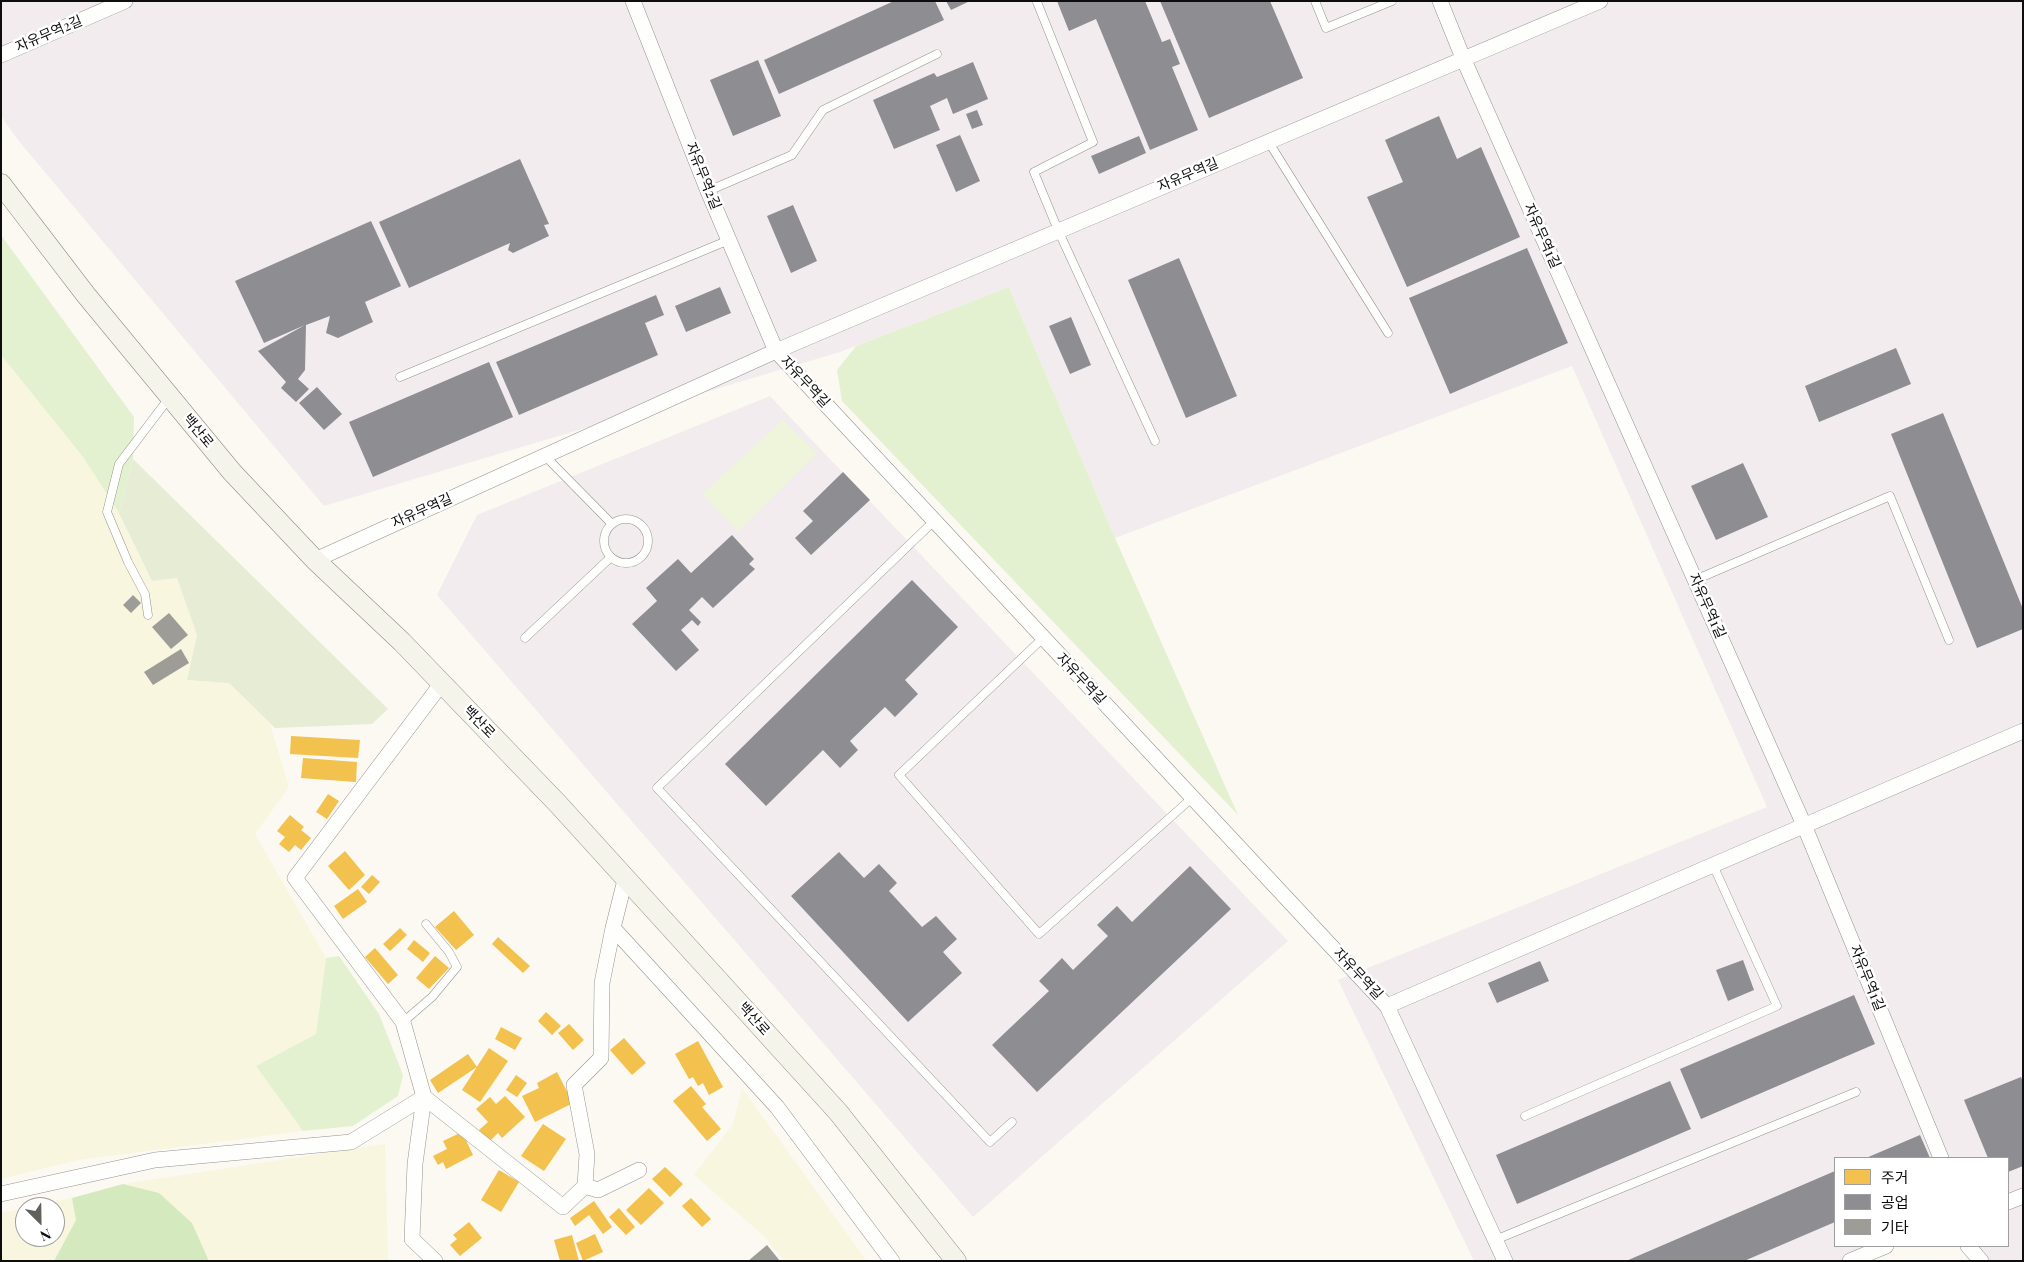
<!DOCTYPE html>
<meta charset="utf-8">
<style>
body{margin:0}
#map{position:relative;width:2024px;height:1262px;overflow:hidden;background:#fbf9f2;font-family:"Playfair Display","Noto Sans KR",serif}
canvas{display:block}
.frame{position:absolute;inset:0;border:2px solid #0d0d0d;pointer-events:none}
.legend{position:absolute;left:1834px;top:1157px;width:175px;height:90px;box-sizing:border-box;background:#fff;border:1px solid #9e9e9e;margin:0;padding:6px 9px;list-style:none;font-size:15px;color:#0d0d0d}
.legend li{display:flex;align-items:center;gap:10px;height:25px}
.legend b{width:25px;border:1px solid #9e9e9e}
.north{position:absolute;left:15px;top:1197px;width:50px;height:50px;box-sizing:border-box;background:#fff;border:1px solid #9e9e9e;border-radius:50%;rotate:157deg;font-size:14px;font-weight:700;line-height:20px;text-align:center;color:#0d0d0d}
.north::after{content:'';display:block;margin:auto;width:18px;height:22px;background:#60605d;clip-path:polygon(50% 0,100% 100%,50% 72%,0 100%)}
</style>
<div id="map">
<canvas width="2024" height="1262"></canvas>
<div class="frame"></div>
<ul class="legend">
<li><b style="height:14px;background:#f2c14e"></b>주거</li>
<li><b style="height:14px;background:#8d8d92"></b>공업</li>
<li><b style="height:14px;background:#9e9c97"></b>기타</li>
</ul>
<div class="north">N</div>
</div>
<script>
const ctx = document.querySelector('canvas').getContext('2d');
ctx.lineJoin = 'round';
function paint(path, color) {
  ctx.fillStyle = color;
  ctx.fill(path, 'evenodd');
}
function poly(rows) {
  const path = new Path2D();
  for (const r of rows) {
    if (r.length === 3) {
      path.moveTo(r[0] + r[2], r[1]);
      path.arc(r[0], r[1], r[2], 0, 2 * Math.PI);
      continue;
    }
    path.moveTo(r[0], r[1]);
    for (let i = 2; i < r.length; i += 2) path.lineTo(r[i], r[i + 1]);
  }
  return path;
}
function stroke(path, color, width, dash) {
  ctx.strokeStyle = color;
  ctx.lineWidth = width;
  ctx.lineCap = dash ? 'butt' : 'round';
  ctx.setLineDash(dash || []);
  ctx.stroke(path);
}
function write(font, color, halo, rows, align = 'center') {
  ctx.font = font + ' "Playfair Display","Noto Sans KR",serif';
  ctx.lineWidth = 5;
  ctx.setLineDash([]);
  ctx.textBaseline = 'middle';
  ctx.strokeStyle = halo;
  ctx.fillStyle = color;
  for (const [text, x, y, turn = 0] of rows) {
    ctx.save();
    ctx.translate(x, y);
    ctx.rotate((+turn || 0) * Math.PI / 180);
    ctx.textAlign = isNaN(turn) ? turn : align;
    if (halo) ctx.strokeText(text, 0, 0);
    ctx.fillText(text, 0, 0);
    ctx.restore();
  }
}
const industrial = poly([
 [1,1,2023,1,2023,1261,1977,1261,1970,1246,2008,1246,2008,1158,1835,1158,1835,1246,1877,1246,1838,1261,1474,1261,1338,980,1767,807,1572,366,1115,538,1009,287,840,352,324,506,18,140,1,116],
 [770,396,1288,941,973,1217,437,595,477,515]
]);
const farmland = poly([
 [1,355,83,457,119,513,152,581,177,578,197,635,187,680,229,683,270,724,289,787,255,834,326,958,316,1034,256,1066,303,1131,78,1160,1,1179],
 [742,1088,866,1260,867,1261,784,1261,765,1237,694,1175,733,1124],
 [385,1144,388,1261,209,1261,192,1223,159,1193,123,1184],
 [72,1198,76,1220,54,1261,1,1261,1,1213,25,1208,25,1237,55,1237,55,1207,29,1207]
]);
const green = poly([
 [1,235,134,417,133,459,119,513,83,457,1,355],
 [1009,287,1115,538,1238,815,842,401,837,370,856,346],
 [339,956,379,1014,403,1075,398,1096,353,1126,303,1131,256,1066,316,1034,326,958]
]);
const forest = poly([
 [123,1184,159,1193,192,1223,209,1261,54,1261,76,1220,72,1198]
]);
const cemetery = poly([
 [133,459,388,709,372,724,275,728,229,683,187,680,197,635,177,578,152,581,119,513]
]);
const pitch = poly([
 [783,420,817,453,738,531,702,494]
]);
const homes = poly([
 [291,736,360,740,358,758,290,754],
 [303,758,357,762,356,782,301,778],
 [328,794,339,801,327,819,316,812],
 [290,815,304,827,301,830,311,838,301,850,295,845,289,852,279,844,285,837,277,831],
 [345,851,365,875,349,890,328,866],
 [372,875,380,882,369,894,361,887],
 [358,889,367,902,343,919,334,906],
 [454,911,474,935,456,950,435,927],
 [400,928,407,935,390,951,383,944],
 [498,937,530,966,523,973,492,944],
 [414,940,430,953,423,962,407,949],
 [375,948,398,975,388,984,365,957],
 [435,956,449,968,429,989,416,978],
 [546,1012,561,1026,552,1035,538,1021],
 [569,1024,584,1040,573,1050,558,1033],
 [501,1027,522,1038,515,1050,495,1039],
 [624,1038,646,1063,632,1075,610,1050],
 [698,1041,723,1087,709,1095,703,1083,698,1086,693,1077,689,1079,675,1054],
 [489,1048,508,1061,480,1102,462,1090],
 [468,1054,477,1067,438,1093,430,1080],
 [557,1072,573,1103,535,1122,522,1096,539,1088,537,1083],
 [516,1075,527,1083,517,1097,506,1090],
 [691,1086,706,1104,702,1107,721,1129,707,1141,673,1101],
 [505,1096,525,1117,502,1138,498,1133,490,1141,479,1130,488,1122,476,1109,490,1097,496,1104],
 [543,1124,566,1139,544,1171,521,1156],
 [462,1132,473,1155,446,1169,443,1162,438,1165,433,1156,447,1149,443,1141],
 [665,1167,683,1184,670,1197,652,1179],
 [499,1170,519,1182,501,1212,481,1200],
 [649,1188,664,1203,641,1225,626,1210],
 [691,1198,711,1219,702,1227,682,1206],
 [594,1201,612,1227,603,1234,589,1215,575,1226,570,1218],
 [619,1208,635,1227,626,1235,609,1217],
 [469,1222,482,1238,460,1256,450,1245,457,1239,453,1235],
 [595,1234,603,1252,583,1261,576,1243],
 [572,1235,579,1261,560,1261,554,1240]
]);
const industry = poly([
 [894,1,935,1,944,20,779,94,764,60],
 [946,1,970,1,951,10],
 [1057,1,1145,1,1162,42,1170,39,1180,64,1172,67,1198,130,1150,150,1096,19,1069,31],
 [1160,1,1270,1,1303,78,1209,118],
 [758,60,781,116,733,136,710,80],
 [973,62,988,99,953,114,947,98,930,106,940,130,894,149,873,100,934,73,937,77],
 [977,110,983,125,972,129,966,114],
 [1439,116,1457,159,1481,147,1520,237,1407,287,1367,197,1403,182,1385,140],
 [960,135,980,181,956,192,936,145],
 [1139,136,1146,153,1099,174,1091,156],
 [520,159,549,224,544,225,549,236,513,253,508,250,510,243,409,288,379,222],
 [793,205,817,261,791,273,767,216],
 [371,221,401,286,365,302,373,322,338,338,326,333,330,316,306,325,305,370,298,379,309,389,296,402,281,388,286,382,258,351,305,325,264,343,235,281],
 [1527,248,1568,343,1450,394,1409,298],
 [1179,258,1237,396,1186,418,1128,280],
 [720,287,731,313,686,332,675,306],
 [656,295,664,315,645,323,658,355,519,415,496,362],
 [1071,317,1091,365,1070,374,1049,326],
 [1896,348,1911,384,1819,422,1805,386],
 [489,362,513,417,373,477,349,422],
 [317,387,342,414,324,430,299,403],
 [1943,413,2023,609,2023,629,1977,648,1891,434],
 [1743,463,1768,517,1716,540,1691,486],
 [843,472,870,500,811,555,795,538,813,521,803,511],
 [732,535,754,559,749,564,755,569,713,608,702,597,689,610,701,622,698,626,692,620,681,630,699,650,676,671,632,624,657,601,646,588,678,559,691,573],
 [912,580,958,627,905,680,918,694,895,717,885,707,850,741,858,750,840,768,823,750,766,806,725,764],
 [839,852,864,878,879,864,897,883,889,891,922,927,936,916,957,939,943,952,962,973,908,1022,791,896],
 [1190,866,1231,909,1037,1092,992,1045,1049,991,1039,981,1062,958,1073,970,1108,936,1097,925,1117,906,1132,922],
 [1743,960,1754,990,1728,1001,1716,970],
 [1540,961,1549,981,1497,1003,1488,983],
 [1854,995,1875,1044,1701,1119,1680,1069],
 [2021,1077,2023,1082,2023,1166,2008,1172,2008,1158,1988,1158,1964,1100],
 [1670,1081,1691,1129,1517,1204,1496,1155],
 [1920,1135,1930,1158,1866,1158],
 [1835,1171,1835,1222,1744,1261,1626,1261]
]);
const building = poly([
 [133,595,141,603,131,613,123,605],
 [169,613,188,635,171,649,152,627],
 [181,649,189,663,153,685,144,672],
 [767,1245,780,1261,748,1261]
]);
const service = poly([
 [1315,1,1326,28,1392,1],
 [1037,2,1093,142,1034,172,1058,230,1155,441],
 [1268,141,1388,333],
 [708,191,792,155,823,110,937,54],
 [400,377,729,240],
 [544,455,612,524],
 [626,541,22],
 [934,521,657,788,990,1142,1012,1122],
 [1695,580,1890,496,1949,640],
 [148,615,145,594,128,562,107,512,119,464,169,398],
 [525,638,611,557],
 [1043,638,899,775,1039,934,1192,798],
 [403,1022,432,997,457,967,449,952,426,924],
 [1525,1116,1777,1006,1713,865],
 [1495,1240,1856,1092]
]);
const minor = poly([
 [633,1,708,191,776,351,1387,1006],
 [1440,1,1463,58,1804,825,1941,1158],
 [1,55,125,1],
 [315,560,776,351,1600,1],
 [613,928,777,1107,892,1261],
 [585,1186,598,1190,639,1170],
 [1,1194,155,1160,351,1142,424,1097,563,1207,585,1186,587,1154,574,1085,601,1058,602,983,613,928,625,880],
 [2008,1202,2023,1196],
 [1968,1246,1981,1261],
 [435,1261,412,1239,415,1164,424,1097,403,1022,295,878,442,683],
 [1505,1261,1387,1006,2023,731],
 [1850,1261,1886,1246]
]);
const secondary = poly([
 [1,184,86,295,232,472,315,560,402,642,559,805,838,1112,956,1261]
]);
const streetNames = [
 ["자유무역2길",49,34,-23],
 ["자유무역길",1188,175,-23],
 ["자유무역2길",703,176,68],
 ["자유무역1길",1542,236,66],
 ["자유무역길",805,382,47],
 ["백산로",198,431,50],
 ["자유무역길",422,511,-24],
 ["자유무역1길",1707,606,66],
 ["자유무역길",1081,679,47],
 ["백산로",479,722,46],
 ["자유무역길",1358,974,47],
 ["자유무역1길",1867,978,68],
 ["백산로",754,1019,48]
];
paint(industrial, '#f2ecef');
paint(farmland, '#f8f6de');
paint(green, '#e4f1d1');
paint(forest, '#d4e9be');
paint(cemetery, '#e7ecd5');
paint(pitch, '#eef5db');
paint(homes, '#f2c14e');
paint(industry, '#8d8d92');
paint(building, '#9e9c97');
stroke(service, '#949390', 9);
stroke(minor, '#949390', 16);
stroke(secondary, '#8b8a87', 21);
stroke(service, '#fefefd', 8);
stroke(minor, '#fefefd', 15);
stroke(secondary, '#f5f4ea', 20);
write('14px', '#0d0d0d', '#fff', streetNames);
</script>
